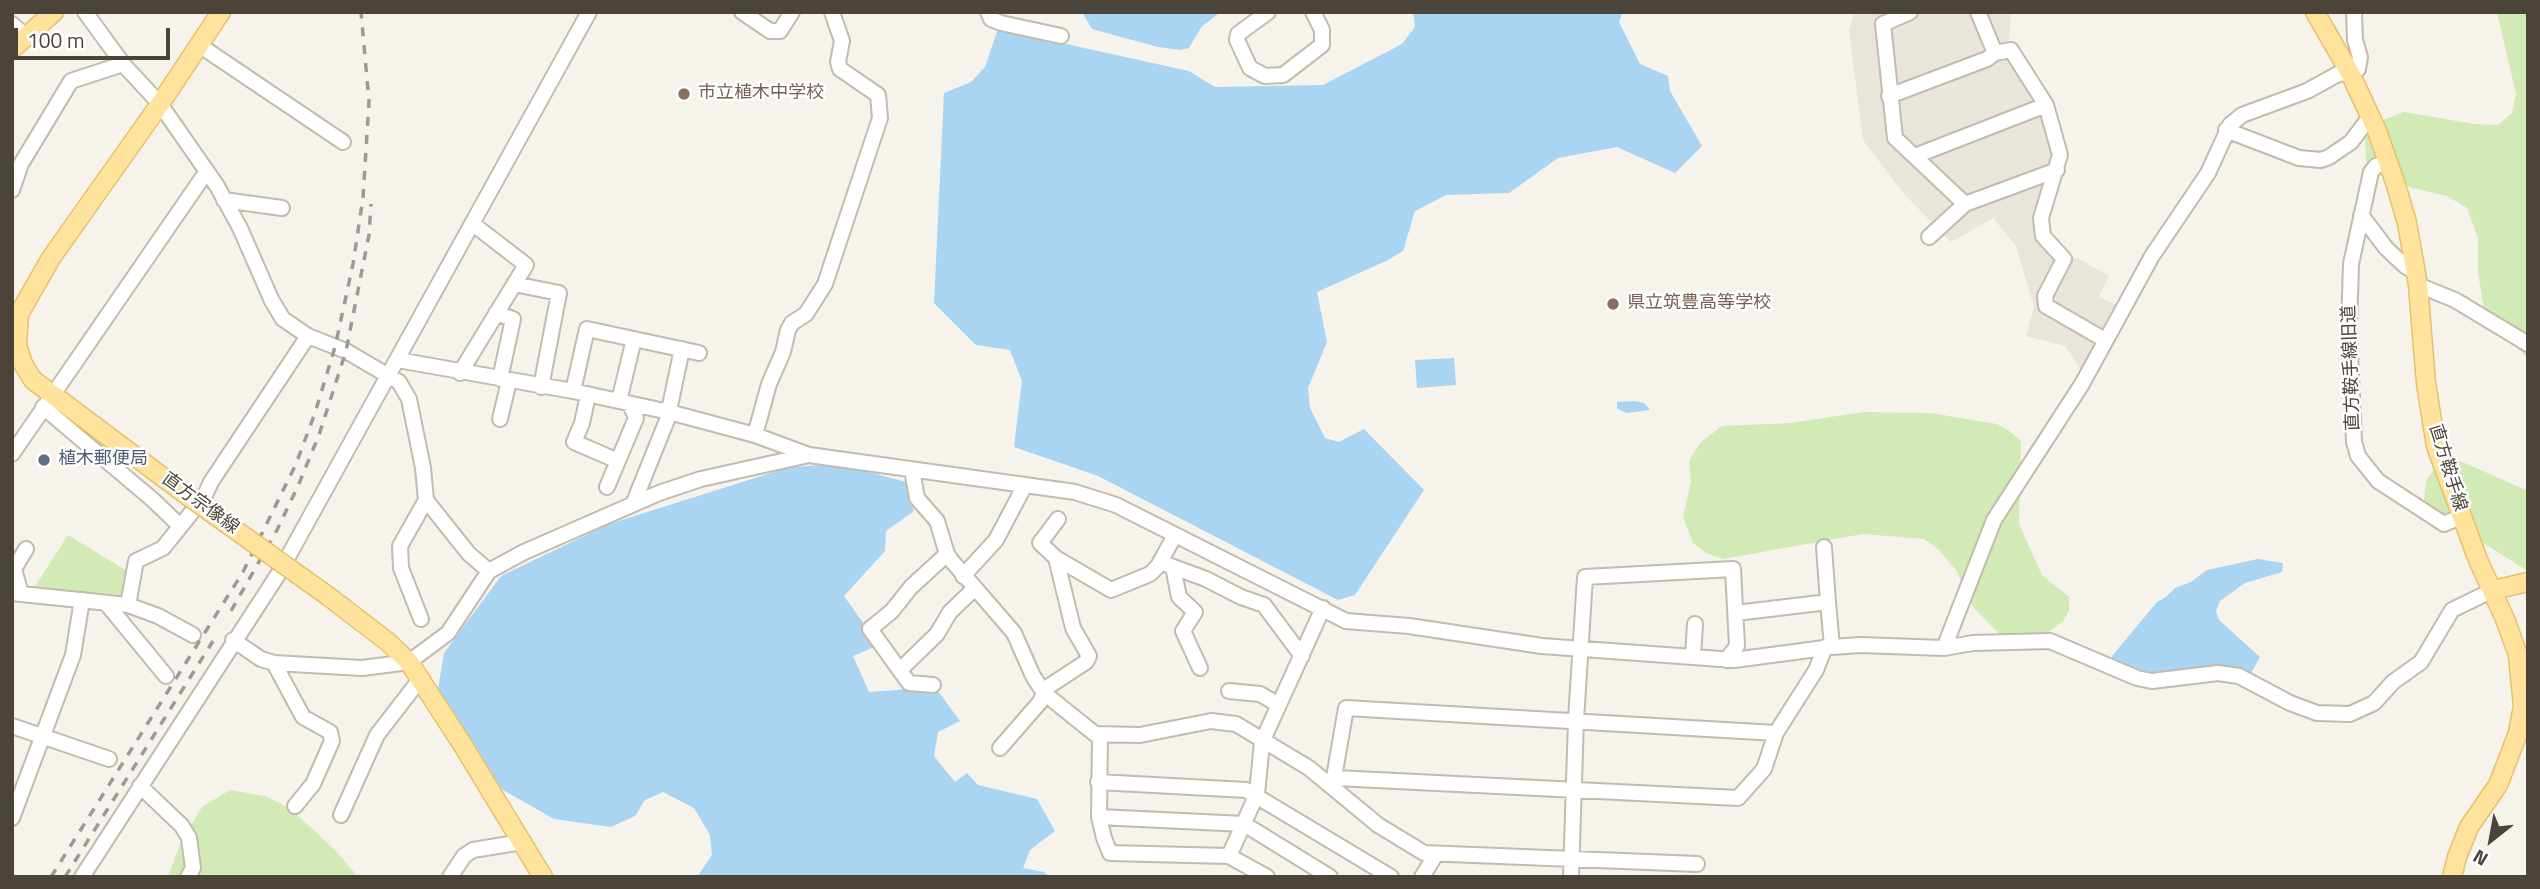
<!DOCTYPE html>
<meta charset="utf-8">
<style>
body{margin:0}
#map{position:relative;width:2540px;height:889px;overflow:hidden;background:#f6f3ec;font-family:"Titillium Web",sans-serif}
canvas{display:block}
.frame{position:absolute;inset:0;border:14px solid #4b4439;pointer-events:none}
.north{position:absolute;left:2456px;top:805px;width:70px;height:70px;-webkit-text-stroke:5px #fff;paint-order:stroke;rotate:211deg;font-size:19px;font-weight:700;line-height:28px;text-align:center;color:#4b4439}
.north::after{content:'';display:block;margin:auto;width:24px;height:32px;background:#4b4439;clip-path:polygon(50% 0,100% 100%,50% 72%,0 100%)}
.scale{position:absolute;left:14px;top:28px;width:156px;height:32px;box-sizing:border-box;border:4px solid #4b4439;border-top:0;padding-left:9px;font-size:21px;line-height:24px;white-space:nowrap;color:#4b4439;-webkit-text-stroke:5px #fff;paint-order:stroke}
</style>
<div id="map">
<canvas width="2540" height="889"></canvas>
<div class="frame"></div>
<div class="north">N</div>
<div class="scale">100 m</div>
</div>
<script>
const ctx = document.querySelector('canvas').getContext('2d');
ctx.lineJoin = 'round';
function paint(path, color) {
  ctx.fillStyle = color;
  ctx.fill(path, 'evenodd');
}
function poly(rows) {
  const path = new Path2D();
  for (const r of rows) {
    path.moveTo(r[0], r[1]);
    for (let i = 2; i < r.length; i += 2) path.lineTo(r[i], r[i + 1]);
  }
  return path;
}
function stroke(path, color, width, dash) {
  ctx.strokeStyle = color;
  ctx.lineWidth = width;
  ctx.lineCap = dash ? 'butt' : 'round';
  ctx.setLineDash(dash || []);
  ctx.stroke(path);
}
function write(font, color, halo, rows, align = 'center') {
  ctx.font = font + ' "Titillium Web","Noto Sans JP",sans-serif';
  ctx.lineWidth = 5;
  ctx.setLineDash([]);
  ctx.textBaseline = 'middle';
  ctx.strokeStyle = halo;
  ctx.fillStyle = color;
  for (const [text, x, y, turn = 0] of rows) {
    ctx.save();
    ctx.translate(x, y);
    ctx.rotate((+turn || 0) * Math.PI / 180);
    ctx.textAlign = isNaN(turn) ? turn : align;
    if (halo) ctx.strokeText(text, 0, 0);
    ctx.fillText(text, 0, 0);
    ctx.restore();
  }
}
const residential = poly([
 [1854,12,2011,12,2008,56,2042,114,2054,157,2037,215,2055,255,2079,259,2109,276,2099,297,2119,306,2082,372,2065,346,2026,336,2034,307,2016,246,1993,218,1951,242,1904,194,1863,140,1849,31]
]);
const green = poly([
 [2497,12,2528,12,2528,358,2492,325,2484,310,2478,272,2478,238,2467,208,2447,196,2413,188,2379,174,2366,161,2365,138,2376,123,2404,112,2474,124,2498,125,2512,113,2516,94],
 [1864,412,1931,413,1997,424,2008,430,2021,441,2019,524,2042,575,2069,597,2069,611,2063,621,2045,635,2003,638,1973,607,1956,570,1939,550,1924,539,1863,534,1723,559,1706,553,1693,543,1683,517,1691,482,1689,461,1700,443,1722,426,1790,423],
 [2460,461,2528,491,2528,571,2433,512,2424,501,2426,481,2438,463],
 [68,535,127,571,124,595,34,588],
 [230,790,265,796,291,809,335,850,358,877,168,877,180,844,202,807]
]);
const water = poly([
 [1082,12,1221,12,1202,26,1189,48,1181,50,1158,47,1092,29],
 [1413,12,1623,12,1619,22,1640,64,1668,76,1670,91,1702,146,1675,173,1617,147,1558,158,1509,193,1446,195,1415,211,1403,251,1386,261,1317,292,1327,342,1308,388,1310,408,1325,438,1339,442,1364,429,1424,490,1355,595,1338,600,1098,476,1014,447,1022,381,1010,350,976,345,934,303,944,93,971,82,985,67,998,29,1189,71,1215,87,1323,85,1402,44,1415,27],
 [1454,358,1456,385,1417,388,1415,360],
 [1635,401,1644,403,1650,410,1627,413,1617,409,1617,402],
 [839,464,906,482,914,511,886,531,885,551,844,596,879,645,853,656,869,692,935,687,960,721,938,732,934,756,955,782,967,773,978,785,1037,799,1055,831,1030,850,1023,868,1044,872,1050,877,697,877,712,855,710,835,694,808,663,792,645,800,635,816,611,827,554,819,489,782,466,746,438,689,444,653,501,576,609,524,790,467],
 [2258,559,2283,563,2282,572,2245,583,2220,601,2216,611,2219,620,2260,657,2250,675,2151,676,2112,661,2112,656,2157,602,2166,597,2175,588,2191,582,2207,570]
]);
const minor = poly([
 [85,12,123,64,160,104,217,186,240,228,272,301,283,319,308,336,346,351,399,382,409,399,423,468,426,500,469,554,489,571],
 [742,12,770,31,780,31,792,12],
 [988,12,991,19,1001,23,1061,36],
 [1268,12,1238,34,1237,40,1250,68,1265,76,1283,75,1322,45,1322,30,1313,12],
 [1910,12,1883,24,1895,138,1965,204,2057,170],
 [1978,12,1995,53,2011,50,2046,105,2060,155,2041,218,2043,236,2064,259,2045,296,2046,306,2105,340],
 [12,24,26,37],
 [199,45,343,142],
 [1889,96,1987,59,1995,53],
 [2226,130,2299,158,2321,160,2329,157,2351,142,2369,118],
 [1915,156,2046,105],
 [2388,162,2376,166,2371,172,2351,264,2349,328,2354,442,2358,456,2378,481,2444,524,2462,516],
 [12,190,21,164,71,81,123,64],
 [224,200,282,208],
 [2361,215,2386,248,2405,266,2416,272],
 [1929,237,1965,204],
 [514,284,559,293,541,387],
 [2418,285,2455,300,2528,344],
 [496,313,513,319,500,379],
 [398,360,573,391,669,412,755,435,809,455],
 [460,373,526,265,473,224],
 [573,391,587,329,699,353],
 [588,395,582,423,574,442,618,461],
 [619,401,634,339],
 [43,407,153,500,179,525],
 [500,419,509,381],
 [755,435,769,384,783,352,788,330,792,323,806,314,825,284,880,118,878,95,840,69,838,62,842,41,832,12],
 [12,454,207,171],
 [912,470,917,498,937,521,947,554,951,560,1014,633,1033,676,1044,693,1095,734,1140,735,1211,721,1236,724,1309,768,1378,825,1424,853,1697,864],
 [607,487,636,418,630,404],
 [634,502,667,420,682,349],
 [1056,558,1111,590,1150,574,1158,566,1175,535],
 [1160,562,1206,579,1241,597,1264,605,1302,656],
 [1173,567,1179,597,1195,612,1183,631,1200,668],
 [963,576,996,540,1025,485],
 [12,593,128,605,158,616,193,635],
 [21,594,14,569,26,549],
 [1828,602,1832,647],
 [106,603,166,676],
 [128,605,136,561,163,548,204,497,211,482,308,336],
 [1736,613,1828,602,1824,547],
 [421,619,401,568,400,546,426,500],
 [233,640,261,659,274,663,362,668,409,662,448,633,489,571,524,552,659,493,701,479,809,455,1075,492,1116,505,1346,621,1409,626,1542,646,1734,660,1832,647,1860,645,1944,648,1973,643,2050,641,2137,678,2152,681,2218,673,2239,676,2290,703,2317,713,2350,714,2374,703,2393,682,2421,662,2452,610,2493,590],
 [1944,648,1994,520,2082,384,2152,256,2208,173,2230,125,2242,115,2307,91,2338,74,2350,73,2358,69,2360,57,2355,40,2354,12],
 [1693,656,1695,624],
 [274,663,303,717,330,732,332,741,313,784,295,806],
 [900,670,937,634,950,612,975,588],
 [933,685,909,683,870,629,892,611,911,587,947,554],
 [1043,690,1086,662,1089,656,1073,628,1056,558,1040,543,1058,519],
 [1229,691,1260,694,1279,705],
 [12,726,109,759],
 [1100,736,1099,817,1104,838,1110,853,1229,856,1267,877],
 [1000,748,1040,702,1044,693],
 [1336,778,1738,798,1764,769,1776,733,1816,670,1825,647],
 [1098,782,1246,790,1391,877],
 [1333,783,1346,708,1776,733],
 [140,786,182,826,189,838,193,868,188,877],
 [341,815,377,735,421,678],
 [1099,817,1244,824,1330,877],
 [12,818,73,655,82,600],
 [1229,856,1257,794,1262,742,1323,608],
 [82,877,279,573,589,12],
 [450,877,464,856,473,850,522,842],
 [1422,877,1436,854],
 [1571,877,1576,720,1585,577,1733,569,1737,646,1726,660]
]);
const major = poly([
 [2315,12,2350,73,2377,131,2396,185,2407,223,2418,285,2426,383,2436,446,2478,560,2505,619,2518,655,2523,706,2518,733,2498,785,2469,827,2457,857,2452,877],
 [12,49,54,12],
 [192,499,33,380,23,364,17,345,18,331,19,314,51,258,160,104,221,12],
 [2493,590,2528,582],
 [328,596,388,642,409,662,462,744,543,877]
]);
const rail = poly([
 [231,611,277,530,298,486,319,435,346,351,369,235,371,204],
 [51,877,243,572,296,464,315,413,335,347,353,264,363,198,369,101,361,12],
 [65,877,213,641]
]);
const majorBridge = poly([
 [192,499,328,596]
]);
const markers = [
 [684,94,7,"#8d6e63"],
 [1613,304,7,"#8d6e63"],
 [44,460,7,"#5c6f8a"]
];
const educationNames = [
 ["市立植木中学校",698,94],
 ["県立筑豊高等学校",1627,304]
];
const streetNames = [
 ["直方鞍手線旧道",2352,368,-92],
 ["直方鞍手線",2447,468,73],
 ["直方宗像線",200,504,36]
];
const serviceNames = [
 ["植木郵便局",58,460]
];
paint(residential, '#eae5da');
paint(green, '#d2eab5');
paint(water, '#a9d4f2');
stroke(minor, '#c2bbae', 18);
stroke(major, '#e6c16a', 21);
stroke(minor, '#fff', 14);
stroke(major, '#ffe39c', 18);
stroke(rail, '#9a9a9a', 3.5, [9, 9]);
stroke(majorBridge, '#e6c16a', 21, []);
stroke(majorBridge, '#ffe39c', 18);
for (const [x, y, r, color] of markers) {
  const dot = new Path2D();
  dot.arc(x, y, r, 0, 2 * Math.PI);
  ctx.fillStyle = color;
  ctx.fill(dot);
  stroke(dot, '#fff', 2.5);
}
write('18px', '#785e54', '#fff', educationNames, 'left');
write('18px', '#4b4439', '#fff', streetNames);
write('18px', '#4e5e75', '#fff', serviceNames, 'left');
</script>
